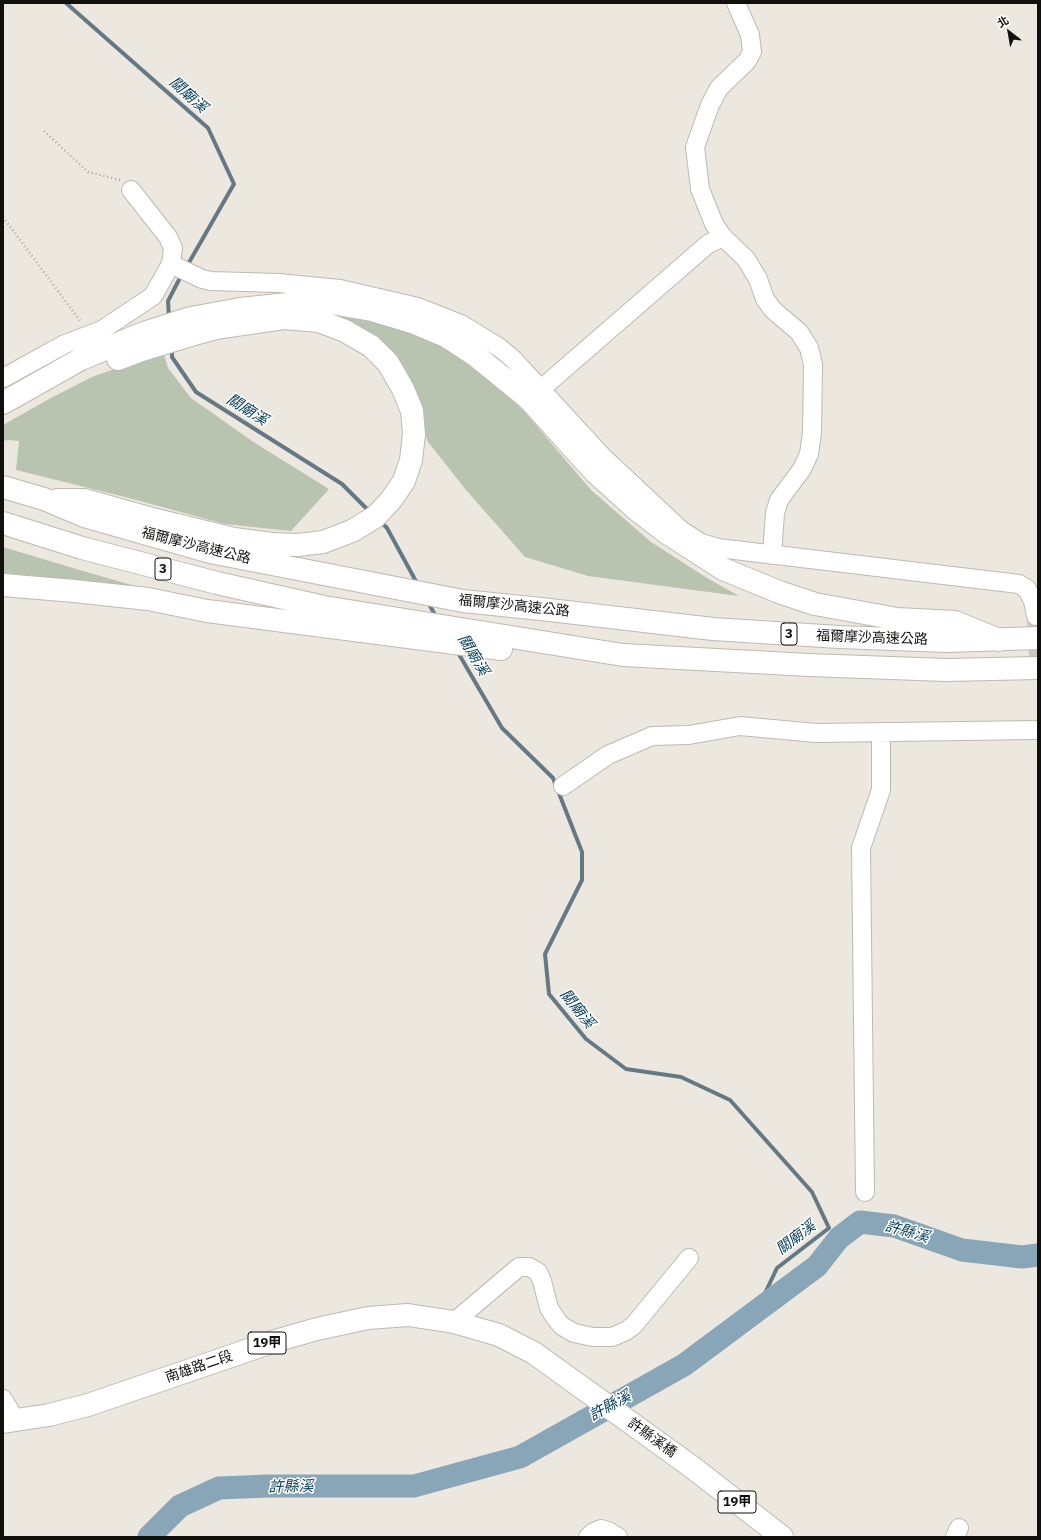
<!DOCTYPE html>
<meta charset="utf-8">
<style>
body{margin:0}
#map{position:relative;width:1041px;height:1540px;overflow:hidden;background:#ede8df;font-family:"IBM Plex Sans","Noto Sans TC",sans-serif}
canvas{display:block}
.frame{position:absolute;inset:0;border:4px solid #12100d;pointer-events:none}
.north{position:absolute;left:989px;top:12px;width:40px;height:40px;-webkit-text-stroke:3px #fff;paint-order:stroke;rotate:329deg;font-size:11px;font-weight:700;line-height:16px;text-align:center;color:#12100d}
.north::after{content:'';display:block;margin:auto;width:14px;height:18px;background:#12100d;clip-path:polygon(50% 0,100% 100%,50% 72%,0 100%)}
</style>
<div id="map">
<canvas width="1041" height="1540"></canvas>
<div class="frame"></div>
<div class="north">北</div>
</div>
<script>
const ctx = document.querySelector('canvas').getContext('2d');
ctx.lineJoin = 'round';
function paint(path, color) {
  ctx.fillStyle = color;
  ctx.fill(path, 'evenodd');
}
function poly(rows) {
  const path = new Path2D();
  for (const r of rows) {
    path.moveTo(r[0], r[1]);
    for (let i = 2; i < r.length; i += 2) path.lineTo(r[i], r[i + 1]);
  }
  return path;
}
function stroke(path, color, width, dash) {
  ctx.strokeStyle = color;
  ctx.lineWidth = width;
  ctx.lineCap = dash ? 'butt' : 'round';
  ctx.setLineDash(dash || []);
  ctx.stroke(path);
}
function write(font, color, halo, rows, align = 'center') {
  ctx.font = font + ' "IBM Plex Sans","Noto Sans TC",sans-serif';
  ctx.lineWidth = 3;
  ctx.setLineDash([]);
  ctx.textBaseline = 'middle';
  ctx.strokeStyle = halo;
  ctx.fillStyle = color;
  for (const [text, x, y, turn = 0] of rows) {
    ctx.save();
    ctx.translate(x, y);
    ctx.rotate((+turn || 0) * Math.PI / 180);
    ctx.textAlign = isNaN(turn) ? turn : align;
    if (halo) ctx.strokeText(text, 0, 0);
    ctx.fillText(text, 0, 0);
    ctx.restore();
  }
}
const green = poly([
 [318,311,393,324,437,343,480,372,524,411,591,490,651,542,707,578,739,596,588,576,525,557,466,490,428,442,409,387],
 [163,352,168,368,191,398,255,443,329,489,291,531,225,524,125,497,16,470,19,441,8,440,3,441,3,425,49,399,92,377],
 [3,547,83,571,160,593,86,581,3,573]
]);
const stream = poly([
 [66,3,208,128,234,184,187,266],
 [169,318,168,301,182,274],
 [172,349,172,357,196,392,342,484,370,512],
 [380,521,387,528,418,585],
 [427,601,437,618],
 [457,651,502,728,553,778,582,852,582,880,545,954,549,994,586,1039,626,1069,681,1077,730,1100,812,1192,829,1228,777,1268,757,1310]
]);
const river = poly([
 [149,1537,180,1506,219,1488,268,1486,414,1486,520,1457,684,1365,817,1266,839,1238,860,1222,894,1226,962,1250,1022,1257,1038,1255]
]);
const minorTunnel = poly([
 [1036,616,1038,658]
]);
const path = poly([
 [44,131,88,172,120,180],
 [3,217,81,322]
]);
const minor = poly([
 [736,3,750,35,752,52,747,61,719,88,710,105,695,147,700,189,714,224,723,237,746,259,758,279,765,299,773,310,799,332,809,348,813,364,812,433,809,454,802,469,779,500,775,513,772,555],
 [171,264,202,279,211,281,278,283,340,289,418,307,461,324,500,348,513,359,603,457,681,530,701,543,718,548,1019,584,1027,589,1033,601,1036,616],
 [3,378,65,344,102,330,153,296,171,264,173,248,168,237,131,190],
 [541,389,708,244,723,237],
 [563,786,608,755,652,736,689,735,740,726,816,733,1038,730],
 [865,1192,861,848,881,790,881,732],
 [454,1322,519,1267,529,1267,538,1272,542,1281,549,1308,556,1319,562,1326,574,1333,593,1337,612,1337,626,1331,634,1325,689,1258],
 [3,1399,16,1421],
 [588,1537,592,1533,601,1529,608,1531,618,1537],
 [955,1537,959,1528]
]);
const major = poly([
 [3,1422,49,1415,88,1405,275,1341,317,1329,368,1318,408,1315,454,1322,499,1335,534,1353,692,1467,782,1537]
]);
const highway = poly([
 [3,403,81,359,144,333,191,318,240,309,288,304,331,303,372,310,415,323,446,336,475,355,529,399,595,472,637,510,667,533,723,569,779,592,815,604,897,619,955,622,999,640],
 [3,487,44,499,84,516,210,552,463,601,541,609,713,629,839,637,947,641,1038,638],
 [57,500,85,500,156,520,234,539,272,544,298,545,323,542,352,531,375,517,391,500,404,481,411,460,414,434,412,411,403,389,388,363,371,346,345,331,319,321,284,318,256,322,217,328,191,335,142,350,118,359],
 [3,523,82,548,217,583,324,607,623,655,809,665,946,670,1038,668],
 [3,585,74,591,148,599,207,611,501,649]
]);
const shields = [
 [163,569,16],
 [789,634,16],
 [267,1343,38],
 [737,1502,38]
];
const shieldNames = [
 ["3",163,569],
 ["3",789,634],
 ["19甲",267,1343],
 ["19甲",737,1502]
];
const streetNames = [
 ["福爾摩沙高速公路",196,546,14],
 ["福爾摩沙高速公路",514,606,6],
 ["福爾摩沙高速公路",872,638,2],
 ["南雄路二段",199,1367,-19],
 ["許縣溪橋",652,1438,36]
];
const waterNames = [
 ["關廟溪",188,95,42],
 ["關廟溪",247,410,32],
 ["關廟溪",473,655,59],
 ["關廟溪",577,1009,51],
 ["許縣溪",907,1232,16],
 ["關廟溪",796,1238,-37],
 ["許縣溪",610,1406,-29],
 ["許縣溪",291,1487,-1]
];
paint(green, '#b8c3b0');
stroke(stream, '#657985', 4);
stroke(river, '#89a6b8', 23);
stroke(minorTunnel, '#ccc8c0', 18, [18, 9]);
stroke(minor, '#beb9b1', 20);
stroke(major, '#beb9b1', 24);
stroke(highway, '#beb9b1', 24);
stroke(path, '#aba69f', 2.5, [1, 3]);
stroke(minor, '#fff', 18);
stroke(major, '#fff', 22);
stroke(highway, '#fff', 22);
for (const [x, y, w] of shields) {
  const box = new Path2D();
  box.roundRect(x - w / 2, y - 11, w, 22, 3);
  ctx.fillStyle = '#fff';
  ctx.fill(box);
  stroke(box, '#12100d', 1);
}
write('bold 13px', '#12100d', null, shieldNames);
write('14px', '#12100d', '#fff', streetNames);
write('italic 15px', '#003a55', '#fff', waterNames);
</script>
